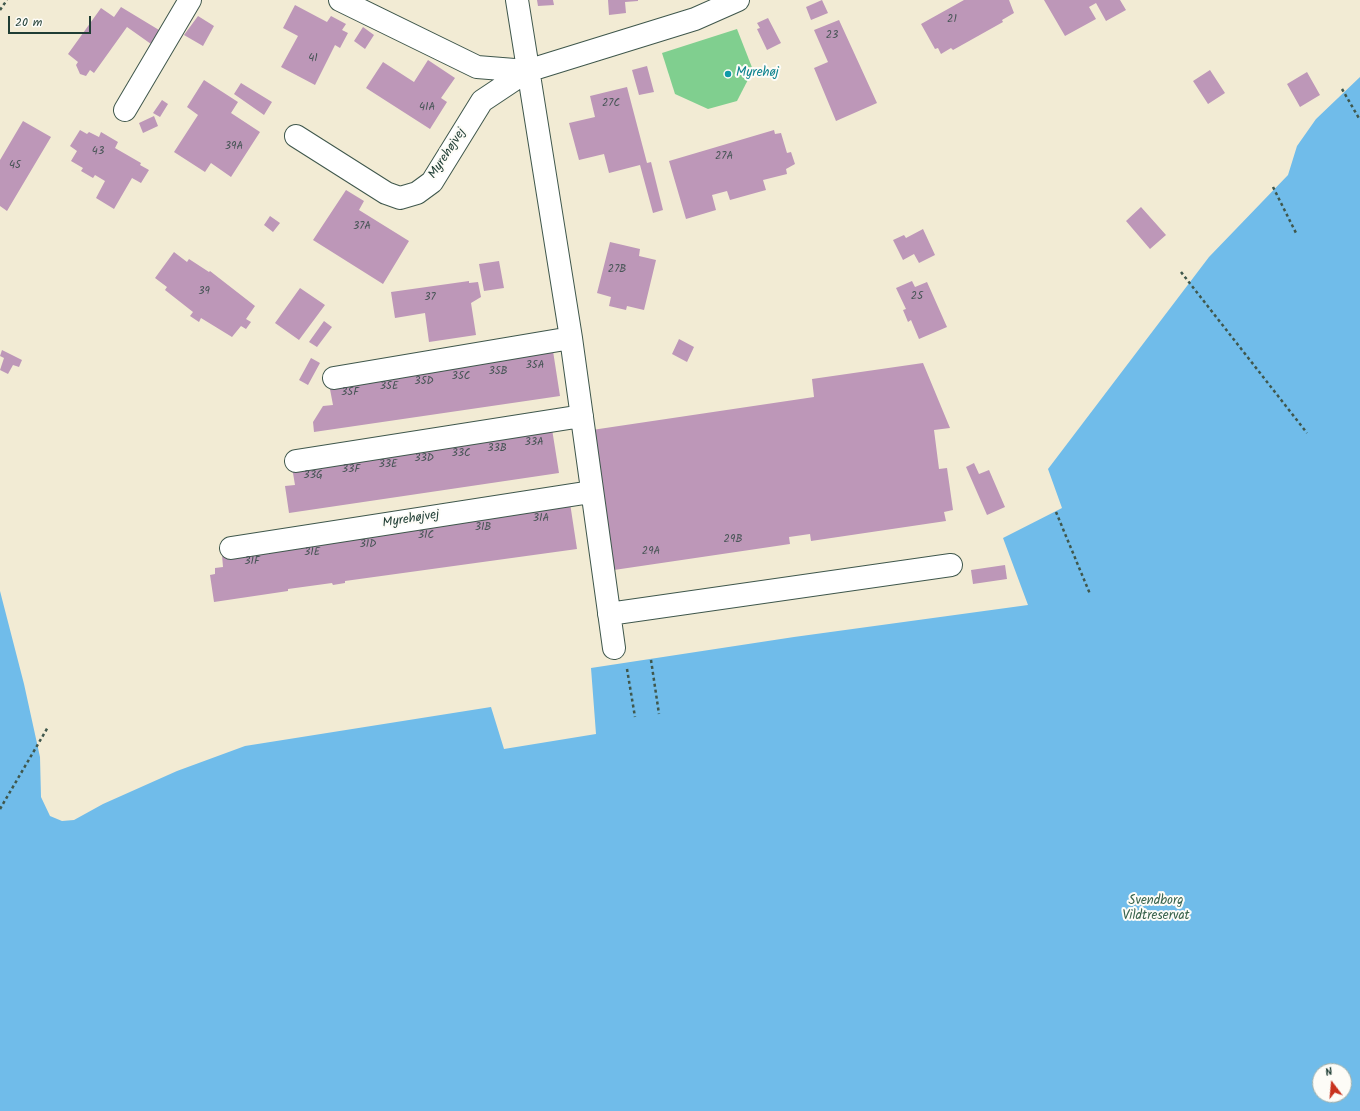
<!DOCTYPE html>
<meta charset="utf-8">
<style>
body{margin:0}
#map{position:relative;width:1360px;height:1111px;overflow:hidden;background:#f2ebd4;font-family:Kalam,sans-serif}
canvas{display:block}
.north{position:absolute;left:1312px;top:1063px;width:40px;height:40px;box-sizing:border-box;background:#fdfcf7;border:1px solid #a4b0a9;border-radius:50%;rotate:344deg;font-size:11px;font-weight:700;line-height:16px;text-align:center;color:#1f3d34}
.north::after{content:'';display:block;margin:auto;width:14px;height:18px;background:#c8321e;clip-path:polygon(50% 0,100% 100%,50% 72%,0 100%)}
.scale{position:absolute;left:8px;top:16px;width:83px;height:18px;box-sizing:border-box;border:2px solid #1f3d34;border-top:0;padding-left:5px;font-size:12px;line-height:14px;white-space:nowrap;color:#1f3d34;-webkit-text-stroke:3px #fdfcf7;paint-order:stroke}
</style>
<div id="map">
<canvas width="1360" height="1111"></canvas>
<div class="north">N</div>
<div class="scale">20 m</div>
</div>
<script>
const ctx = document.querySelector('canvas').getContext('2d');
ctx.lineJoin = 'round';
function paint(path, color) {
  ctx.fillStyle = color;
  ctx.fill(path, 'evenodd');
}
function poly(rows) {
  const path = new Path2D();
  for (const r of rows) {
    path.moveTo(r[0], r[1]);
    for (let i = 2; i < r.length; i += 2) path.lineTo(r[i], r[i + 1]);
  }
  return path;
}
function stroke(path, color, width, dash) {
  ctx.strokeStyle = color;
  ctx.lineWidth = width;
  ctx.lineCap = dash ? 'butt' : 'round';
  ctx.setLineDash(dash || []);
  ctx.stroke(path);
}
function write(font, color, halo, rows, align = 'center') {
  ctx.font = font + ' Kalam,sans-serif';
  ctx.lineWidth = 4;
  ctx.setLineDash([]);
  ctx.textBaseline = 'middle';
  ctx.strokeStyle = halo;
  ctx.fillStyle = color;
  for (const [text, x, y, turn = 0] of rows) {
    ctx.save();
    ctx.translate(x, y);
    ctx.rotate((+turn || 0) * Math.PI / 180);
    ctx.textAlign = isNaN(turn) ? turn : align;
    if (halo) ctx.strokeText(text, 0, 0);
    ctx.fillText(text, 0, 0);
    ctx.restore();
  }
}
const green = poly([
 [737,29,753,70,737,101,708,109,675,94,662,53]
]);
const water = poly([
 [1360,77,1360,1111,0,1111,0,591,24,684,40,757,41,797,50,816,62,821,74,820,103,804,177,771,245,746,491,707,504,749,596,734,591,668,794,637,1028,605,1003,538,1062,508,1048,469,1209,257,1288,175,1297,146,1316,119],
 [1320,1071,1344,1071,1344,1095,1320,1095]
]);
const building = poly([
 [537,0,553,0,554,5,538,6],
 [608,0,638,0,638,1,625,2,626,13,609,15],
 [822,0,828,13,811,20,806,7],
 [964,0,1009,0,1014,13,1002,20,1003,22,953,50,951,48,941,54,938,48,935,49,921,24],
 [1044,0,1120,0,1126,10,1106,21,1096,3,1089,7,1096,19,1065,36],
 [295,5,327,22,331,16,346,24,342,30,348,33,340,48,335,45,315,85,281,67,298,36,283,28],
 [121,7,159,30,151,44,127,27,94,73,90,70,86,76,80,74,76,65,78,62,68,54,101,8,114,17],
 [198,16,214,26,203,46,184,35],
 [768,18,781,43,767,50,757,29,760,28,757,23],
 [839,20,877,103,836,121,814,68,828,62,814,30],
 [363,27,374,35,365,49,354,41],
 [428,60,455,78,441,98,447,102,430,129,366,88,383,62,414,82],
 [647,66,654,92,639,95,632,70],
 [1210,70,1225,93,1208,104,1193,81],
 [1307,72,1320,95,1300,107,1287,84],
 [204,80,238,102,231,113,260,132,231,177,211,163,205,172,174,152,198,115,187,107],
 [241,83,272,102,264,115,234,94],
 [627,87,647,163,651,162,663,210,653,213,640,165,609,173,604,154,579,160,569,123,595,117,590,96],
 [162,100,168,104,160,117,153,113],
 [154,116,158,126,143,133,139,123],
 [23,121,51,137,7,211,0,206,0,160],
 [80,130,87,134,89,132,99,137,101,132,118,142,115,148,141,163,140,165,149,170,141,183,132,178,114,209,96,198,105,181,95,175,93,178,81,171,83,168,71,161,77,151,70,146],
 [774,130,775,134,781,133,787,153,791,152,795,164,786,169,787,174,763,180,766,190,730,200,727,191,712,195,716,210,686,219,669,161],
 [346,190,364,201,359,210,409,241,383,284,313,240],
 [1141,207,1166,235,1150,249,1126,221],
 [270,216,280,223,273,232,264,225],
 [923,229,935,255,919,263,914,254,903,260,893,240,904,235,906,238],
 [610,242,640,249,639,256,656,260,644,310,627,306,626,310,609,306,611,297,597,293],
 [174,252,187,262,189,259,209,272,210,271,255,306,246,319,251,322,246,329,241,326,232,337,201,318,199,322,190,316,193,312,165,290,167,287,155,278],
 [499,261,504,288,484,291,479,264],
 [469,281,469,283,478,282,481,297,471,303,476,335,429,342,425,313,395,318,391,292],
 [912,281,915,287,927,282,947,327,919,339,911,320,908,322,903,310,906,309,896,288],
 [300,288,325,305,299,340,275,323],
 [324,321,332,327,317,347,309,342],
 [679,339,694,347,687,362,672,354],
 [2,350,22,360,19,367,13,365,8,374,0,370,4,358,0,356],
 [553,351,560,396,314,432,313,422,323,406,333,405,329,384],
 [311,358,320,363,308,385,299,380],
 [923,363,950,428,934,430,939,469,947,468,953,510,944,512,946,521,811,541,810,534,789,537,790,544,614,570,592,430,814,397,812,379],
 [552,429,559,473,289,513,285,486,295,485,292,467],
 [974,463,979,474,989,470,1005,507,987,515,966,467],
 [570,503,577,549,345,581,345,583,333,585,332,583,288,589,288,591,214,602,210,575,215,574,215,568,223,567,222,555],
 [1005,565,1007,579,973,584,971,570]
]);
const path = poly([
 [0,10,7,0],
 [1342,89,1360,120],
 [1273,187,1297,235],
 [1181,272,1307,433],
 [1056,512,1090,594],
 [651,660,659,714],
 [627,669,635,717],
 [0,809,48,727]
]);
const minor = poly([
 [340,0,477,67,527,71],
 [517,0,571,338,614,648],
 [125,110,190,0],
 [296,136,386,193,400,198,417,193,432,182,482,101,527,71,695,19,738,0],
 [334,378,571,338],
 [296,461,582,416],
 [231,548,591,492],
 [609,614,951,565]
]);
const markers = [
 [728,74,4,"#0f9aa8"]
];
const numberNames = [
 ["21",952,20],
 ["23",832,36],
 ["41",313,59],
 ["27C",611,104],
 ["41A",427,108],
 ["39A",234,147],
 ["43",98,152],
 ["27A",724,157],
 ["45",15,166],
 ["37A",362,227],
 ["27B",617,270],
 ["39",204,292],
 ["25",917,297],
 ["37",430,298],
 ["35A",535,366],
 ["35B",498,372],
 ["35C",461,377],
 ["35D",424,382],
 ["35E",389,387],
 ["35F",350,393],
 ["33A",534,443],
 ["33B",497,449],
 ["33C",461,454],
 ["33D",424,459],
 ["33E",388,465],
 ["33F",351,470],
 ["33G",313,476],
 ["31A",541,519],
 ["31B",483,528],
 ["31C",426,536],
 ["29B",733,540],
 ["31D",368,545],
 ["29A",651,552],
 ["31E",312,553],
 ["31F",252,562]
];
const cultureNames = [
 ["Myrehøj",736,74]
];
const streetNames = [
 ["Myrehøjvej",448,154,-57],
 ["Myrehøjvej",411,520,-9]
];
const parkNames = [
 ["Svendborg",1156,902],
 ["Vildtreservat",1156,917]
];
paint(green, '#80cf8f');
paint(water, '#70bcea');
paint(building, '#bd97b8');
stroke(minor, '#3f574c', 24);
stroke(path, '#3f574c', 2.5, [3, 3]);
stroke(minor, '#fff', 22);
for (const [x, y, r, color] of markers) {
  const dot = new Path2D();
  dot.arc(x, y, r, 0, 2 * Math.PI);
  ctx.fillStyle = color;
  ctx.fill(dot);
  stroke(dot, '#fdfcf7', 1.5);
}
write('11px', '#465455', null, numberNames);
write('13px', '#0d838f', '#fdfcf7', cultureNames, 'left');
write('13px', '#1f3d34', '#fdfcf7', streetNames);
write('13px', '#37624b', '#fdfcf7', parkNames);
</script>
